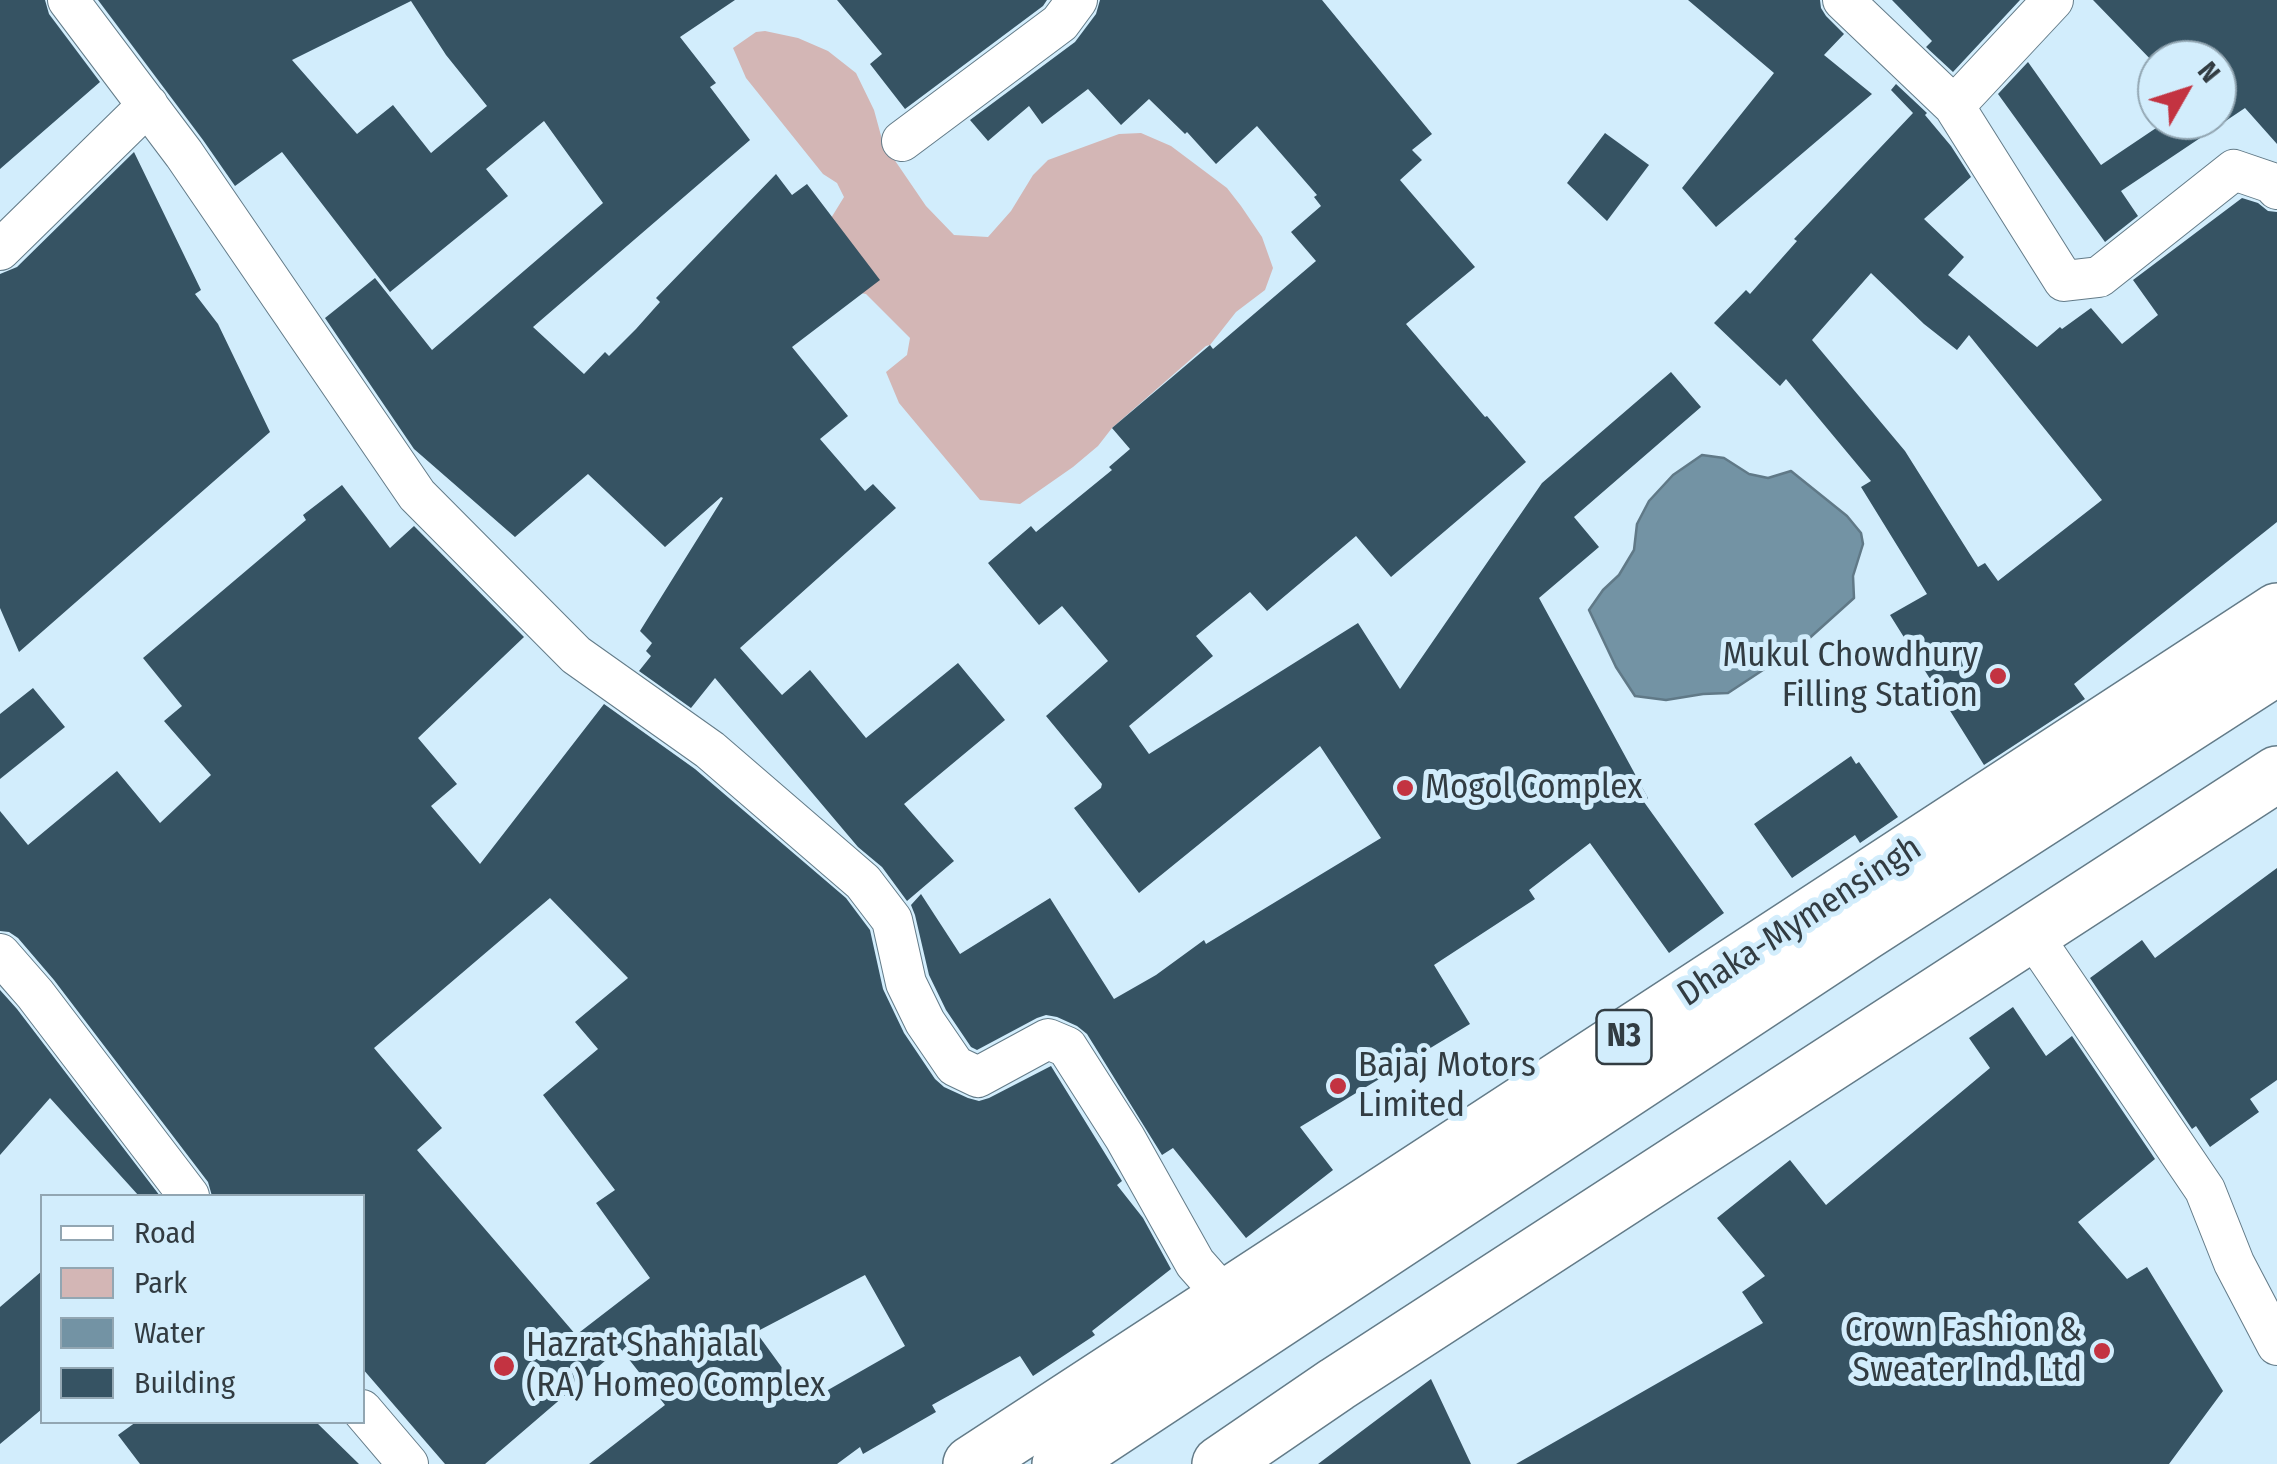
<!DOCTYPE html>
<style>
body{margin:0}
#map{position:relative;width:2277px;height:1464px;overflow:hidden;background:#d2edfc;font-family:"Fira Sans Condensed",sans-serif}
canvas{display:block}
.legend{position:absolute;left:40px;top:1194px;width:325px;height:230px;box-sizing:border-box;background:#d2edfc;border:2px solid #92a6b2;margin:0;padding:12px 18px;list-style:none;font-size:30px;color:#323c42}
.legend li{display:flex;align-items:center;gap:20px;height:50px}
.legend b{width:50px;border:2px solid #92a6b2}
.north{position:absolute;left:2137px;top:40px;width:100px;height:100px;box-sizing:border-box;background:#d2edfc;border:2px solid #92a6b2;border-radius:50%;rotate:51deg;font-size:28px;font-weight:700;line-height:40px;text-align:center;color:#323c42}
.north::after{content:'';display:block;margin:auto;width:35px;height:45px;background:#c33341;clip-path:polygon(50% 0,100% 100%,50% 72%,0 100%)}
</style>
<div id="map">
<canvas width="2277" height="1464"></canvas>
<ul class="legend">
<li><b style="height:12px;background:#fff"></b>Road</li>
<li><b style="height:28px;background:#d3b6b5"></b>Park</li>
<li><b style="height:28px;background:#7393a4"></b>Water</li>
<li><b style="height:28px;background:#365363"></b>Building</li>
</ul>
<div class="north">N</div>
</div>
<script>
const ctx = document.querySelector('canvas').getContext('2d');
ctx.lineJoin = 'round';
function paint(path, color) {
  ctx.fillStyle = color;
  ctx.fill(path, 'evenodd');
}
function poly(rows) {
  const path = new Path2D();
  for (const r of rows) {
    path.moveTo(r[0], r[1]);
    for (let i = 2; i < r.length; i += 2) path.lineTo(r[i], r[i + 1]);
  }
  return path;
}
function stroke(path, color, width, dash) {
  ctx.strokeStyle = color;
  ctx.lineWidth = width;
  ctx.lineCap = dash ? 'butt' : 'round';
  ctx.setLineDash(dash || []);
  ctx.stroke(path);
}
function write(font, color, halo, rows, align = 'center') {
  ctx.font = font + ' "Fira Sans Condensed",sans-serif';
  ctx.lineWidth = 10;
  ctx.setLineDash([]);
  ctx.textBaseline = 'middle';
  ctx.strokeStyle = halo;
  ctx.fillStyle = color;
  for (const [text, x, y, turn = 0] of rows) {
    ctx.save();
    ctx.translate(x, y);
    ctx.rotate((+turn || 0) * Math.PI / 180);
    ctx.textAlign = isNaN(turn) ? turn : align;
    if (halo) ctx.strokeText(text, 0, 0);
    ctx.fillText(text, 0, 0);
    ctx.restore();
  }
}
const green = poly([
 [765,31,798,38,828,51,856,73,874,110,883,143,926,206,954,235,988,237,1011,211,1033,175,1048,160,1119,134,1141,133,1171,146,1227,188,1241,206,1262,237,1273,268,1265,290,1236,312,1210,345,1206,346,1112,428,1098,446,1073,467,1020,504,980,500,899,403,886,372,907,355,910,338,866,294,843,290,828,223,844,197,837,183,823,174,746,78,733,48,756,32]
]);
const water = poly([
 [1702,455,1724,458,1749,474,1768,478,1791,471,1847,516,1861,533,1863,544,1853,576,1854,598,1804,643,1728,693,1703,694,1666,700,1635,696,1616,667,1589,610,1603,590,1619,575,1634,550,1637,524,1649,501,1673,475,1702,455]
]);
const building = poly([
 [0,0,45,0,49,14,100,82,0,169],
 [98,0,735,0,680,37,716,83,710,87,750,140,533,327,584,374,605,352,609,356,636,329,660,302,656,298,776,174,792,195,807,184,880,280,792,347,848,416,820,439,865,491,873,484,896,508,740,648,782,695,810,670,866,738,958,663,1005,720,904,804,954,861,907,901,882,867,858,847,715,678,691,708,639,671,651,656,646,651,652,643,640,631,723,498,721,497,665,547,588,474,515,537,414,449,325,318,375,278,432,350,603,203,544,121,486,169,508,196,390,292,282,152,235,186,203,140],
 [411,1,446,55,487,106,431,153,393,105,357,134,292,60],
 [837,0,1047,0,1043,6,905,109,870,64,882,54],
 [1100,0,1322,0,1432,134,1412,150,1422,160,1400,180,1475,267,1406,324,1485,417,1487,416,1526,462,1391,577,1356,536,1267,611,1250,592,1196,636,1213,656,1129,726,1149,754,1358,623,1400,689,1542,483,1671,372,1701,407,1574,517,1599,547,1539,598,1648,798,1644,802,1724,913,1669,953,1590,843,1529,890,1535,899,1434,965,1470,1024,1300,1127,1333,1170,1246,1238,1173,1148,1162,1155,1087,1034,1077,1026,1057,1017,1046,1015,1037,1018,977,1050,971,1047,946,1010,929,975,915,915,911,905,921,894,960,954,1050,898,1114,999,1156,975,1204,940,1206,944,1381,838,1320,746,1139,893,1074,808,1101,788,1102,784,1046,716,1108,661,1062,606,1039,625,988,563,1031,526,1036,532,1112,470,1109,467,1130,449,1112,428,1210,345,1213,349,1316,261,1291,232,1321,206,1314,197,1317,195,1257,126,1216,164,1187,132,1185,134,1149,99,1121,125,1088,89,1042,124,1029,106,988,141,970,120,1075,42,1096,14],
 [1688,0,1820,0,1821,8,1826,16,1844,34,1824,55,1872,94,1716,227,1682,188,1774,73],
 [1892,0,2020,0,1953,72,1926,47,1932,41],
 [2093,0,2277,0,2277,144,2245,108,2121,191,2138,216,2105,242,1998,94,2028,62,2101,165,2168,120,2217,120,2217,60,2157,60,2157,66],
 [1896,84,1927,113,1925,115,1951,146,1971,177,1924,219,1964,257,1948,275,2037,347,2060,327,2062,329,2091,308,2122,344,2158,315,2133,280,2242,198,2258,203,2268,211,2277,212,2277,522,2074,684,2085,699,1984,765,1890,615,1927,594,1861,487,1871,481,1786,379,1780,386,1714,323,1746,290,1750,294,1797,241,1794,239,1913,113,1891,90],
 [1871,273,1924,324,1957,350,1969,335,2102,500,1998,581,1985,563,1978,567,1905,451,1812,340],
 [1605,133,1649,165,1607,221,1567,183],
 [134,152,201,290,195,294,218,324,270,432,19,652,0,608,0,274,17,267],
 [342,485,390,548,414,526,524,637,418,738,457,784,431,806,480,864,604,704,695,769,846,898,870,930,883,989,904,1033,935,1079,944,1087,968,1098,979,1101,989,1098,1051,1066,1122,1181,1117,1185,1143,1218,1171,1269,1092,1331,1095,1335,1033,1376,1020,1356,932,1405,936,1412,863,1454,860,1447,837,1464,589,1464,665,1405,620,1348,485,1464,445,1464,362,1368,362,1196,212,1196,208,1182,54,980,18,938,9,932,0,931,0,811,28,845,117,771,160,823,211,775,164,721,182,706,143,658,306,520,303,515],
 [550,898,628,978,575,1022,598,1049,543,1095,615,1190,596,1203,650,1278,576,1335,417,1150,442,1128,374,1048],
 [865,1275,905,1346,807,1402,756,1332],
 [33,688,65,727,0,779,0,714],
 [1851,756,1856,764,1859,762,1898,817,1860,843,1855,835,1792,878,1754,824],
 [2277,868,2277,1080,2250,1099,2259,1112,2210,1147,2196,1126,2192,1129,2090,978,2142,940,2155,958],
 [0,990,17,1009,160,1196,139,1196,50,1098,0,1155],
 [2013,1007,2046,1056,2072,1036,2155,1159,2078,1222,2127,1279,2147,1267,2223,1391,2169,1464,1516,1464,1763,1323,1742,1292,1765,1276,1717,1218,1790,1160,1826,1205,1990,1068,1969,1038],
 [42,1271,42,1409,0,1444,0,1307],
 [1431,1379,1471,1464,1318,1464],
 [136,1422,316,1422,359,1464,140,1464,118,1435]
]);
const minor = poly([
 [68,0,184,154,417,495,576,655,710,750,863,882,892,920,906,983,925,1022,955,1066,978,1077,1048,1039,1067,1047,1125,1138,1195,1263,1225,1297],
 [1843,0,1954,106,2064,281,2099,277,2234,170,2272,183,2277,189],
 [1954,106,2053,0],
 [902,141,1060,23,1077,0],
 [0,250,148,105],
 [2032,935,2205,1190,2234,1263,2277,1345],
 [0,954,35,994,189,1196],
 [362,1410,408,1464]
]);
const trunk = poly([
 [971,1464,2277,611],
 [1220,1464,1337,1384,2277,774]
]);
const motorway = poly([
 [1060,1464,1864,933,2277,667]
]);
const markers = [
 [1998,676,10,"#c33341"],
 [1405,788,10,"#c33341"],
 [1338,1086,10,"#c33341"],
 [2102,1351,10,"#c33341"],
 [504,1366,12,"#c33341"]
];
const shields = [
 [1624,1037,55]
];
const shieldNames = [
 ["N3",1624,1037]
];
const poiNames = [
 ["Mukul Chowdhury",1978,656,"right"],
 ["Filling Station",1978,696,"right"],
 ["Mogol Complex",1425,788],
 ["Bajaj Motors",1358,1066],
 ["Limited",1358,1106],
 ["Crown Fashion &",2082,1331,"right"],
 ["Sweater Ind. Ltd",2082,1371,"right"],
 ["Hazrat Shahjalal",526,1346],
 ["(RA) Homeo Complex",526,1386]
];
const streetNames = [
 ["Dhaka-Mymensingh",1800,922,-33]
];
paint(green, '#d3b6b5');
paint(water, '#7393a4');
stroke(water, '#607987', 2.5);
paint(building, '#365363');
stroke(minor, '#637b88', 42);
stroke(trunk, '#637b88', 58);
stroke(motorway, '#637b88', 58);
stroke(minor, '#fff', 40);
stroke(trunk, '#fff', 55);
stroke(motorway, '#fff', 55);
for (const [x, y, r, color] of markers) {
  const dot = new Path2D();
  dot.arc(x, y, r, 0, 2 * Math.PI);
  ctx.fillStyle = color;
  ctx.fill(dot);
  stroke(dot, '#d2edfc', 4);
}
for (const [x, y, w] of shields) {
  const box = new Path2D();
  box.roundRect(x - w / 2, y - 27, w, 54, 8);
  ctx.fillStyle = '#d2edfc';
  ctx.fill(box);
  stroke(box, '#323c42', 2.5);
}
write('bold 32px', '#323c42', null, shieldNames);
write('35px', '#323c42', '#d2edfc', poiNames, 'left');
write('35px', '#323c42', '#d2edfc', streetNames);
</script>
